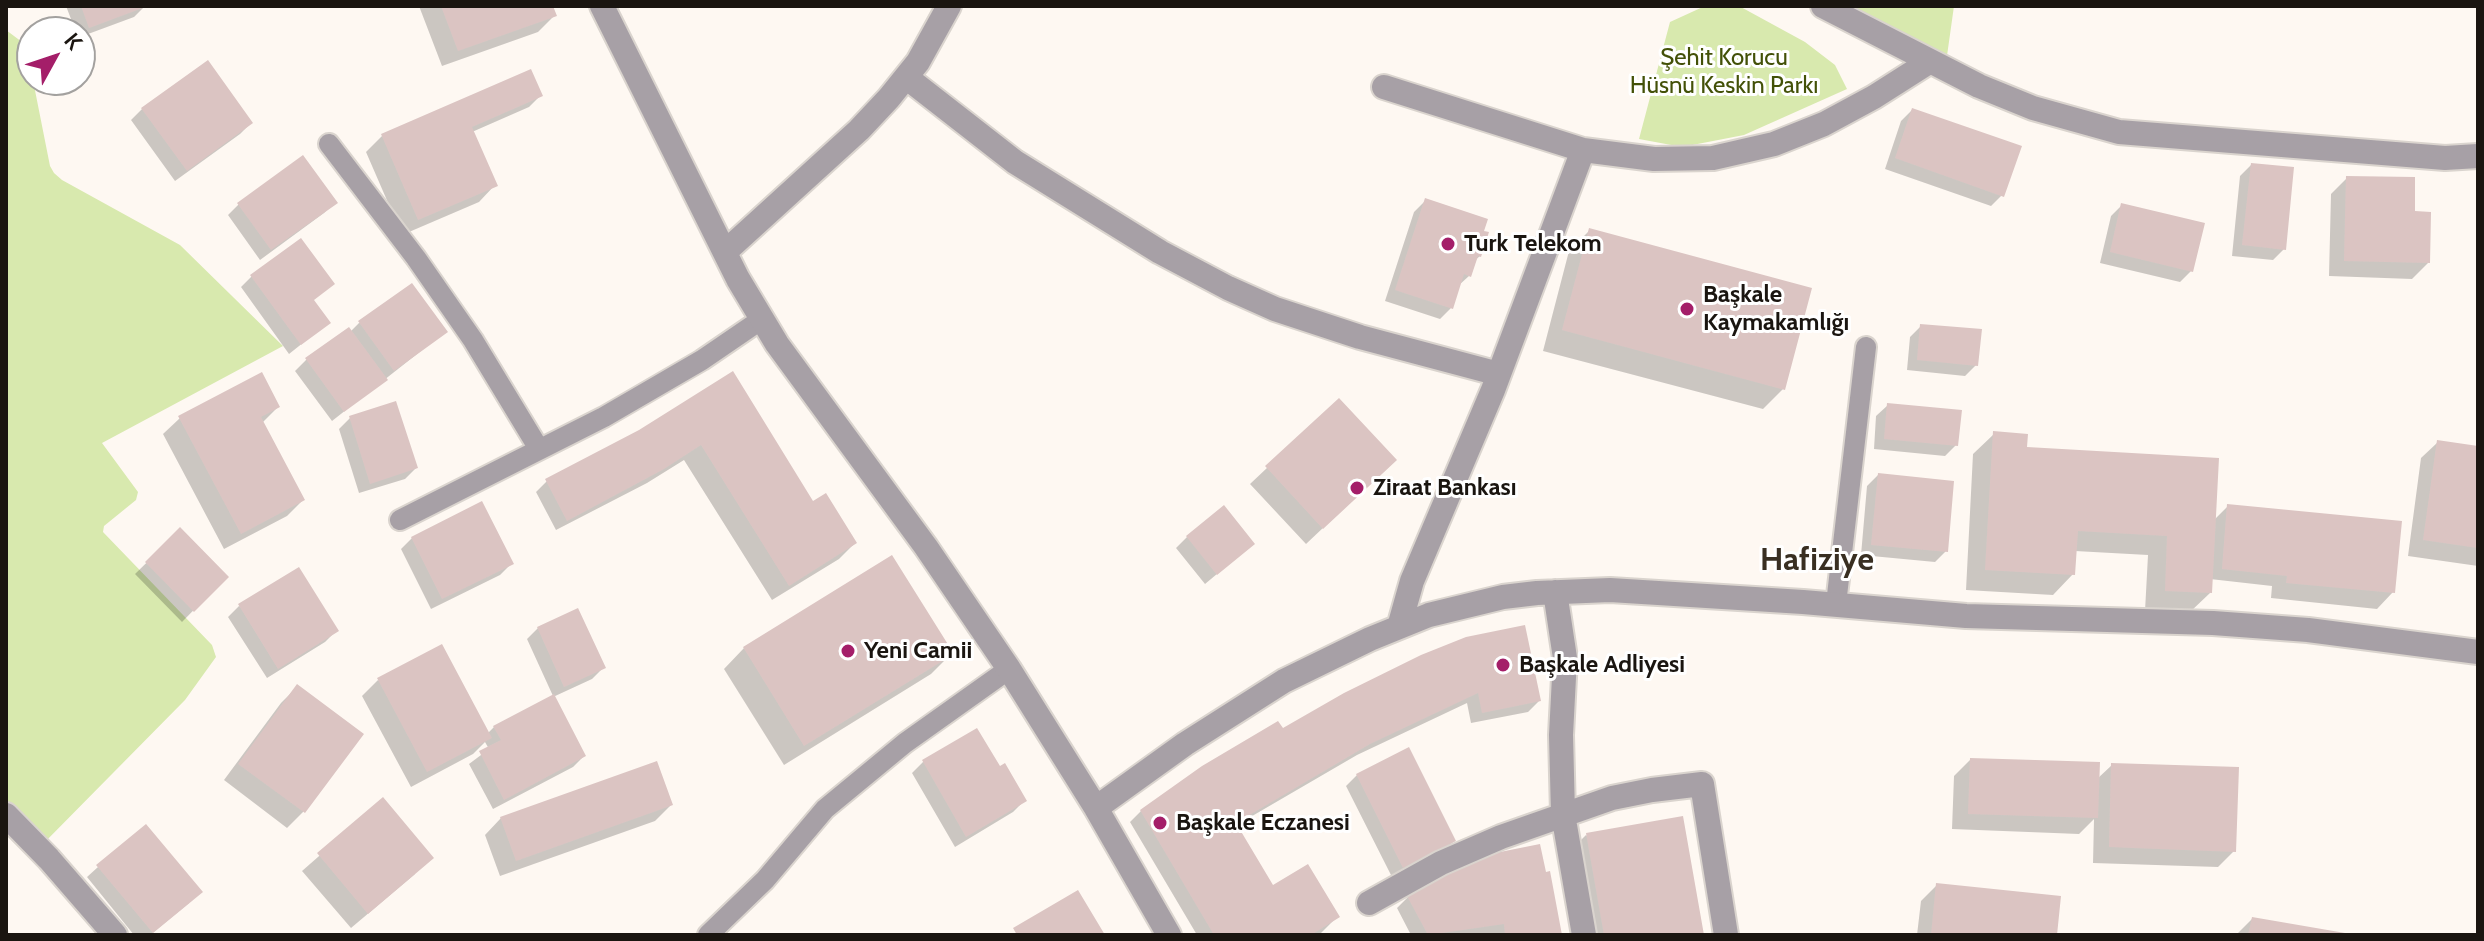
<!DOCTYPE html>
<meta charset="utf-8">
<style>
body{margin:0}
#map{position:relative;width:2484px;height:941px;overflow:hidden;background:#fef8f2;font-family:Cabin,sans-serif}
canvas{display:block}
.frame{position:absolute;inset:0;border:8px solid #1a1510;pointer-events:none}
.north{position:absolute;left:16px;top:16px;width:80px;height:80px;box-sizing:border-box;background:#fff;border:2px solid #a3a19f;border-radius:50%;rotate:50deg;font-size:22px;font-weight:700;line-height:32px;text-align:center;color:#1a1510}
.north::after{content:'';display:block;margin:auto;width:28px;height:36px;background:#a41e69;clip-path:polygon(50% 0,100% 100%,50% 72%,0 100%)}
</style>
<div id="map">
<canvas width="2484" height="941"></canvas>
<div class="frame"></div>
<div class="north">K</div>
</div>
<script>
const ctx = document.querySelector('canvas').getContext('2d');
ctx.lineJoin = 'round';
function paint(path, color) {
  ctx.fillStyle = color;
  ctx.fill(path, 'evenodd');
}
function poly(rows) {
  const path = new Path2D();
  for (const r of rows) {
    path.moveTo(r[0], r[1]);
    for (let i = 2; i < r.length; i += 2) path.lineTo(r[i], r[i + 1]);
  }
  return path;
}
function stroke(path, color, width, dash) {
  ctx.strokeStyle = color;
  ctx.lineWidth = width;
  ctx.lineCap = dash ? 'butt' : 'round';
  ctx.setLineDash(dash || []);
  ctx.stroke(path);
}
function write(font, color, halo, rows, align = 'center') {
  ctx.font = font + ' Cabin,sans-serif';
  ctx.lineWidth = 6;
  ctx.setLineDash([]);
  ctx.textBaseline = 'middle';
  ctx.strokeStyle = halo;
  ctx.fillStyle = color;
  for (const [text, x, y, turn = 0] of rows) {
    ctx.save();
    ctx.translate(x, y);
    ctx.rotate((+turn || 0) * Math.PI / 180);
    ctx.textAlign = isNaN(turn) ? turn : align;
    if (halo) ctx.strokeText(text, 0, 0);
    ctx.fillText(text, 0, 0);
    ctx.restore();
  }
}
const green = poly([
 [1705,6,1739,6,1805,42,1835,65,1847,89,1744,135,1682,147,1639,139,1670,22],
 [1823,6,1954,6,1945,70],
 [6,30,26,45,50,166,54,173,62,180,180,245,283,346,102,443,138,492,136,500,104,526,103,532,212,645,216,657,185,700,39,848,6,815]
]);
const shadow = poly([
 [66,6,145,6,134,17,80,37,80,32,76,32],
 [419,6,551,6,554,16,538,32,442,66],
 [530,72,540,96,529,107,472,132,495,185,479,202,402,235,366,152,382,136],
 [142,109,251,123,240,134,175,181,131,120],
 [1912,110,2002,195,1991,206,1885,169,1901,121],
 [2251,165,2284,249,2273,260,2232,256,2240,176],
 [2347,178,2412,213,2428,263,2412,279,2329,276,2331,194],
 [1425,201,1480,256,1473,262,1469,276,1458,286,1451,308,1440,319,1385,301,1414,212],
 [335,202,324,213,260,260,228,215,239,204],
 [2122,205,2191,271,2180,282,2100,263,2111,216],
 [1590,230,1783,389,1763,409,1543,351,1569,251],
 [252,276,332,284,312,301,328,323,289,354,241,287],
 [359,323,445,332,332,421,295,371,306,360,348,329,350,332],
 [1921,326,1976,365,1965,376,1907,370,1910,337],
 [732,374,813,504,855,543,839,559,772,600,684,460,647,483,556,530,536,492,547,481,640,431],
 [1339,400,1378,476,1306,544,1250,484],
 [395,403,416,468,405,479,359,493,339,429,350,418],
 [1888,405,1956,445,1945,456,1874,449,1876,416],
 [278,407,262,423,303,500,287,516,224,549,163,434,180,418],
 [1994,434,2025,449,2214,520,2228,506,2393,592,2377,609,2271,598,2272,586,2210,579,2210,593,2189,613,2145,611,2148,555,2075,551,2073,574,2053,595,1966,590,1973,454],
 [2438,442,2478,448,2478,566,2408,556,2421,458],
 [1878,475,1946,551,1935,562,1861,555,1867,486],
 [180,530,226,577,182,622,135,574],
 [1187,537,1253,544,1205,584,1176,548],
 [412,538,511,564,500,575,431,609,401,549],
 [891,558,951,654,931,674,784,765,724,669,744,648],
 [239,606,336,631,325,642,267,678,228,617],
 [538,628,603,668,592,679,553,697,584,756,573,767,493,809,469,764,489,749,485,742,473,754,411,787,362,696,378,680,487,734,494,727,553,696,527,639],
 [1422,657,1539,701,1528,712,1471,723,1467,703,1357,755,1235,826,1272,888,1337,917,1321,933,1318,935,1197,935,1130,822,1141,811,1282,731],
 [297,687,361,735,303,812,287,828,224,780,281,703],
 [977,731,999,769,1024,801,1013,812,955,847,912,773,923,762],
 [1970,760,2097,779,2112,765,2234,851,2218,867,2093,863,2094,819,2079,834,1952,829,1954,776],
 [1357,775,1454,841,1443,852,1392,877,1346,786],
 [383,800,415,874,351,928,302,871],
 [671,805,655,821,500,876,485,835,501,818],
 [1586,835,1703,935,1585,935,1570,851],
 [98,867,189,903,150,935,134,935,87,877],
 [1937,885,2055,935,1917,935,1921,901],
 [1408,897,1560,935,1411,935,1397,908],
 [2252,919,2342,935,2236,935]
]);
const building = poly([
 [81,6,148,6,89,28],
 [441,6,553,6,557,16,458,51],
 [208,60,253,123,187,171,141,108],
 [531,69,543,96,472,127,498,186,418,220,381,134],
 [1912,108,2022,146,2004,197,1895,158],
 [303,155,338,203,271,250,237,203],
 [2251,163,2294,167,2286,250,2242,245],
 [2346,176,2415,177,2415,211,2431,212,2430,263,2344,261],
 [1425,198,1488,219,1484,231,1489,232,1481,257,1478,256,1471,277,1464,274,1453,309,1395,290],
 [2121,203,2205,223,2193,272,2110,252],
 [1589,228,1812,288,1785,390,1562,330],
 [301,238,335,284,314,300,331,323,301,345,250,275],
 [412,283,448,332,394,371,358,321],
 [1920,324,1982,329,1978,366,1917,360],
 [349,327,388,380,344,412,305,358],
 [733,371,813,501,826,493,857,543,789,586,701,445,664,469,567,521,545,479,639,430],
 [262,372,280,407,261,417,305,500,241,534,178,416],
 [1339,398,1397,460,1323,529,1265,466],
 [396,401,418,468,370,484,349,416],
 [1887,403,1962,410,1958,446,1884,439],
 [1993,431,2028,434,2027,447,2219,458,2212,593,2165,591,2167,536,2078,531,2075,575,1985,570],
 [2437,440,2478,446,2478,548,2423,540],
 [1878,473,1954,481,1948,552,1871,545],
 [482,501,514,564,442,599,411,537],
 [2227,504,2402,521,2395,593,2286,583,2287,576,2222,569],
 [1224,505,1255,544,1217,575,1186,536],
 [180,527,229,577,194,612,145,562],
 [892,555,954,654,804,746,743,647],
 [299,567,339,631,278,669,238,604],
 [578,608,606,668,564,687,537,627],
 [1525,625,1541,701,1482,713,1478,693,1370,744,1236,823,1273,885,1308,864,1340,917,1311,935,1214,935,1140,810,1202,766,1278,721,1283,728,1344,693,1421,655,1466,637],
 [442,644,492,738,427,772,377,678],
 [297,684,364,734,305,813,238,764],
 [554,694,586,756,504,800,479,751,501,740,493,726],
 [977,728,1000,766,1005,763,1027,801,966,837,922,760],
 [1409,747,1456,841,1403,868,1356,774],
 [1970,758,2100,762,2098,818,1968,814],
 [657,761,673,805,516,861,500,817],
 [2111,763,2239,767,2236,852,2109,847],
 [383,797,434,858,368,914,317,853],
 [1683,816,1704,935,1604,935,1586,833],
 [146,824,203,892,153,933,96,865],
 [1540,844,1546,872,1550,871,1562,935,1505,935,1504,924,1428,935,1407,896,1450,871,1490,854],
 [1936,883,2061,896,2057,935,1931,935],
 [1078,890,1105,935,1017,935,1013,928],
 [2252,917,2345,933,2344,935,2248,935]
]);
const lane = poly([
 [329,144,416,258,473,340,539,449],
 [400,520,604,417,702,360,762,319],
 [1836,604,1866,347],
 [708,935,765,880,825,809,905,743,1009,669]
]);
const street = poly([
 [602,6,738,279,777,344,926,547,1009,669,1096,808,1169,935],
 [1823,6,1979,86,2033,108,2119,132,2445,158,2478,156],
 [906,77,1015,162,1160,252,1228,288,1275,309,1360,337,1499,374],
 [1384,87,1583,150,1654,159,1713,158,1774,144,1824,124,1874,97,1929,62],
 [725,252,859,130,889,98,918,62,949,6],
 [1555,592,1565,658,1561,735,1563,814,1584,935],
 [1399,627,1412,581,1493,390,1583,150],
 [1096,808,1185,744,1284,681,1370,639,1429,615,1503,597,1537,593,1610,590,1803,602,1966,616,2213,623,2308,630,2478,652],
 [6,815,49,859,115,935],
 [1369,903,1441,863,1501,837,1612,798,1652,790,1702,784,1726,935]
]);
const markers = [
 [1448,244,8,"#a41e69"],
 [1687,309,8,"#a41e69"],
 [1357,488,8,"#a41e69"],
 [848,651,8,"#a41e69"],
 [1503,665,8,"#a41e69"],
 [1160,823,8,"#a41e69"]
];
const parkNames = [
 ["Şehit Korucu",1724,58],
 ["Hüsnü Keskin Parkı",1724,86]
];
const poiNames = [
 ["Turk Telekom",1464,244],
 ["Başkale",1703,295],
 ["Kaymakamlığı",1703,323],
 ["Ziraat Bankası",1373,488],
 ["Yeni Camii",864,651],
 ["Başkale Adliyesi",1519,665],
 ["Başkale Eczanesi",1176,823]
];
const districtNames = [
 ["Hafiziye",1817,561]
];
paint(green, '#d8e9ae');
paint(shadow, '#0003');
paint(building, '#dbc4c2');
stroke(lane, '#dad4ce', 24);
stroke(street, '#dad4ce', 28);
stroke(lane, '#a7a0a6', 20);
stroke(street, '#a7a0a6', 24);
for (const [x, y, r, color] of markers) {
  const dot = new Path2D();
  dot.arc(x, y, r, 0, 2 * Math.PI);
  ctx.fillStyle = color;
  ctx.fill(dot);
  stroke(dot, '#fff', 3);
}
write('24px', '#435108', '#fff', parkNames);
write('bold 24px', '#1a1510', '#fff', poiNames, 'left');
write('bold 32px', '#392f22', '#fff', districtNames);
</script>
